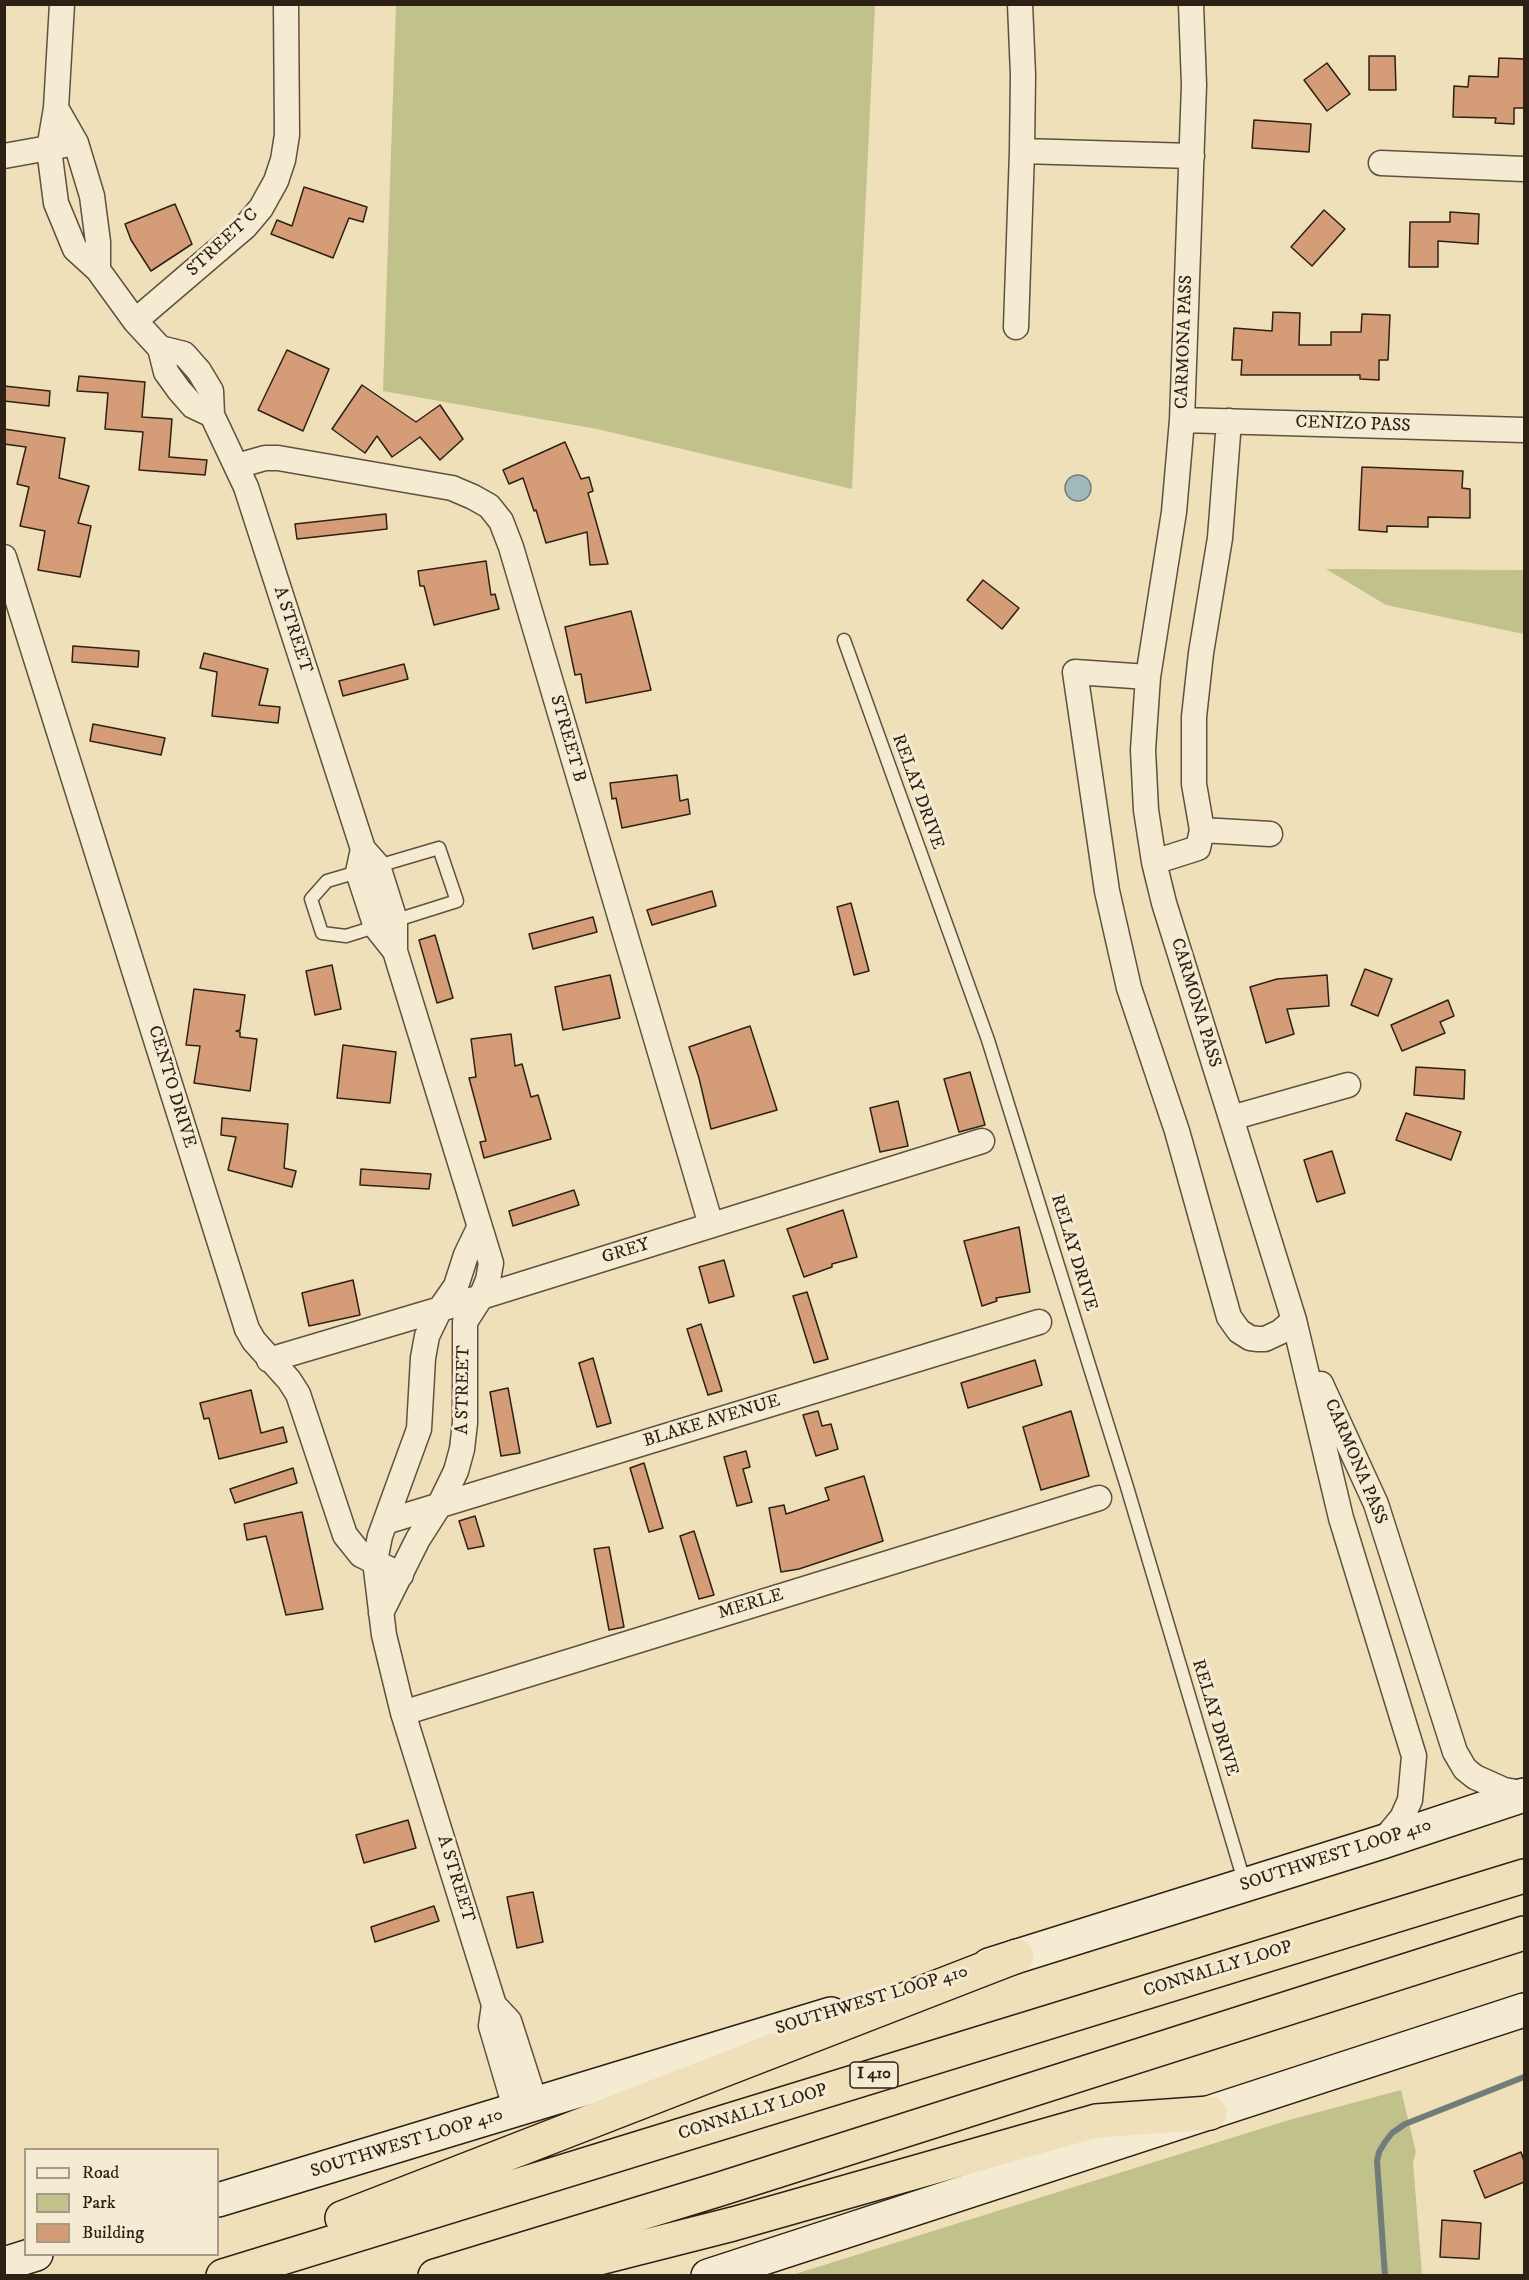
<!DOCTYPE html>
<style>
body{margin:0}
#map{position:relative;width:1529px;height:2280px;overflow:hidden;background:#f0e0ba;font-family:"IM FELL DW Pica",serif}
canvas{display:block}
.frame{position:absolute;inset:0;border:6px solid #2d2116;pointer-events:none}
.legend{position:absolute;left:24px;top:2148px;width:195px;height:108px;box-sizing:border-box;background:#f5ebd2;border:2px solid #a59a87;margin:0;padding:8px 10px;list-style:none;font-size:18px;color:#2d2116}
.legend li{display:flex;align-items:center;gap:12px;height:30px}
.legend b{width:30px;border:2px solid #a59a87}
</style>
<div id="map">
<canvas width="1529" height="2280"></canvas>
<div class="frame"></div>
<ul class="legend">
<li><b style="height:8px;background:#f5ebd2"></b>Road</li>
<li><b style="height:16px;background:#c0c18b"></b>Park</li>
<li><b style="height:16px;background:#d59c78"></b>Building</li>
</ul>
</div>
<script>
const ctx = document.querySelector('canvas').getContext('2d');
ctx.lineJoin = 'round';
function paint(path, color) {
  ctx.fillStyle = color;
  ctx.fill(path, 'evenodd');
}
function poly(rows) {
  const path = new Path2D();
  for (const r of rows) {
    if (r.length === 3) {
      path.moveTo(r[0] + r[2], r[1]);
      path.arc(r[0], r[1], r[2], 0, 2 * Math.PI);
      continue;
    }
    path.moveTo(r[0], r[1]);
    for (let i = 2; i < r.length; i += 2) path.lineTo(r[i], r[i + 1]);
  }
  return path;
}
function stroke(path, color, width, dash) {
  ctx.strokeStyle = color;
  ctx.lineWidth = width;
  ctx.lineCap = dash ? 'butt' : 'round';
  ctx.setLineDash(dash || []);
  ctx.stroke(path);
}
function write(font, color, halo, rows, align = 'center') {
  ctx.font = font + ' "IM FELL DW Pica",serif';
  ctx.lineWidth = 6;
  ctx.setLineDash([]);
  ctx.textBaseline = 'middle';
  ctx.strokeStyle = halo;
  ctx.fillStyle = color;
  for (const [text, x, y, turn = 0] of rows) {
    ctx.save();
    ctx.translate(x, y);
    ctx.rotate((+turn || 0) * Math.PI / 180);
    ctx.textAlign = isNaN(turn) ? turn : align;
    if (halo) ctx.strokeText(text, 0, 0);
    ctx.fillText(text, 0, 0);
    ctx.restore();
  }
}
const green = poly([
 [396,5,875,5,852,489,597,429,383,391],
 [1326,569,1524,570,1524,634,1386,605],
 [1401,2090,1416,2152,1413,2162,1422,2275,792,2275,1289,2120]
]);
const water = poly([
 [1078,488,13]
]);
const stream = poly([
 [1385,2276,1377,2161,1379,2152,1385,2142,1392,2133,1405,2124,1524,2077]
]);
const building = poly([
 [1369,56,1395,56,1396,90,1369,90,1369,56],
 [1499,58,1524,59,1524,108,1514,108,1514,124,1495,123,1496,118,1453,117,1454,86,1468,87,1469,76,1498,77,1499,58],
 [1327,63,1350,94,1327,111,1304,80,1327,63],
 [1254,120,1311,124,1309,152,1252,148,1254,120],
 [304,187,367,207,363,222,349,218,333,258,271,234,277,220,292,226,304,187],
 [175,204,192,244,151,271,131,240,125,224,175,204],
 [1324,210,1345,229,1312,266,1291,247,1324,210],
 [1450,212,1479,214,1478,244,1438,241,1438,267,1409,267,1410,222,1450,222,1450,212],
 [1273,312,1300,313,1299,345,1331,345,1331,332,1361,332,1362,314,1390,315,1388,360,1379,360,1379,380,1360,379,1360,375,1241,375,1242,360,1232,360,1234,328,1272,331,1273,312],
 [287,350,329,369,303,431,258,410,287,350],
 [79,376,145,382,142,417,172,419,169,457,207,460,205,475,139,470,143,432,105,429,108,393,77,391,79,376],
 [362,385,416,422,440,405,463,439,440,460,420,437,392,457,377,436,365,453,332,429,362,385],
 [4,386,50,391,49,406,4,401,4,386],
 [4,429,65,438,59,478,89,486,78,523,91,526,80,577,38,570,45,531,20,526,29,487,17,484,26,447,4,444,4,429],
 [565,442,581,479,589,477,593,491,588,493,608,564,590,565,587,532,546,543,536,510,534,511,523,478,509,484,503,470,565,442],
 [1362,467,1463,471,1462,488,1470,489,1470,518,1428,517,1428,527,1387,526,1387,532,1359,530,1362,467],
 [386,514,387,529,297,539,295,524,386,514],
 [486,561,491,595,495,594,499,609,434,625,424,586,420,586,418,571,486,561],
 [983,580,1019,608,1002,629,967,600,983,580],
 [631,611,651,690,586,703,581,674,575,675,565,627,631,611],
 [73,646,139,651,138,667,72,662,73,646],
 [204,653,268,669,259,705,280,707,278,723,212,716,217,672,200,668,204,653],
 [404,664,408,679,343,696,339,681,404,664],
 [93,724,165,738,161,755,90,741,93,724],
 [677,775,680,801,688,799,690,814,622,828,616,798,612,799,610,783,677,775],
 [712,891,716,906,652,925,647,910,712,891],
 [851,903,869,971,854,975,837,907,851,903],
 [593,917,597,932,533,949,529,934,593,917],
 [435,935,453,998,437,1003,419,940,435,935],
 [332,965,341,1009,315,1015,306,971,332,965],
 [1365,969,1392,979,1378,1016,1351,1005,1365,969],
 [610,975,620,1018,563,1030,555,987,610,975],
 [1327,975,1329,1006,1287,1009,1294,1034,1266,1043,1250,987,1277,979,1327,975],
 [194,989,245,995,240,1030,236,1031,240,1032,240,1037,257,1039,250,1091,194,1083,200,1046,186,1045,194,989],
 [1448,1000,1454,1016,1440,1022,1445,1033,1402,1051,1391,1025,1448,1000],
 [750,1026,777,1110,711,1129,699,1078,689,1047,750,1026],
 [511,1034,515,1066,522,1064,531,1097,538,1095,551,1139,484,1158,480,1142,486,1141,469,1078,476,1077,471,1039,511,1034],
 [343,1045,396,1052,390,1103,337,1098,343,1045],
 [1416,1067,1465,1070,1464,1099,1414,1095,1416,1067],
 [970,1072,985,1125,959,1132,944,1079,970,1072],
 [898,1101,908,1146,880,1152,870,1108,898,1101],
 [1406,1113,1461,1132,1451,1160,1396,1140,1406,1113],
 [222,1118,288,1124,284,1168,296,1171,292,1187,228,1170,236,1137,221,1135,222,1118],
 [1332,1151,1345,1193,1317,1202,1304,1160,1332,1151],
 [361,1169,431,1174,429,1189,360,1185,361,1169],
 [574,1190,579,1205,513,1226,509,1211,574,1190],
 [843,1210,857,1257,832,1264,832,1267,804,1277,787,1229,843,1210],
 [1019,1227,1030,1292,996,1298,997,1301,982,1306,964,1241,1019,1227],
 [724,1260,734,1296,709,1303,699,1267,724,1260],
 [353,1280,360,1315,309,1326,302,1293,353,1280],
 [807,1292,828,1359,814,1363,793,1296,807,1292],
 [701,1324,722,1391,708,1395,687,1329,701,1324],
 [593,1358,611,1423,597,1427,579,1363,593,1358],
 [1035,1360,1042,1385,968,1408,961,1383,1035,1360],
 [508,1388,520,1453,501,1456,490,1392,508,1388],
 [251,1390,261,1433,283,1427,287,1442,219,1459,209,1418,204,1419,200,1403,251,1390],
 [818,1411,822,1426,831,1424,838,1449,816,1456,803,1415,818,1411],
 [1071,1411,1089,1476,1041,1490,1023,1427,1071,1411],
 [746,1451,750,1467,743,1469,752,1502,737,1506,724,1457,746,1451],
 [644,1463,663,1528,649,1532,630,1468,644,1463],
 [293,1468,297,1483,235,1503,230,1489,293,1468],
 [864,1476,883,1541,799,1569,781,1572,769,1508,784,1505,786,1514,829,1500,825,1488,864,1476],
 [302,1512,323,1609,286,1615,266,1536,247,1540,244,1524,302,1512],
 [475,1516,484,1546,468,1549,459,1521,475,1516],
 [694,1531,714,1595,699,1599,680,1536,694,1531],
 [609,1547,624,1627,609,1630,594,1549,609,1547],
 [408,1820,416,1848,364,1863,356,1835,408,1820],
 [533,1892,543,1942,517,1948,507,1897,533,1892],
 [434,1906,439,1921,375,1942,371,1927,434,1906],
 [1521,2152,1524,2161,1524,2182,1485,2198,1474,2171,1521,2152],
 [1442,2220,1481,2223,1479,2259,1440,2257,1442,2220]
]);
const lane = poly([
 [844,640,988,1040,1127,1487,1245,1884],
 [439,848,457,901,346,936,322,933,311,899,327,881,439,848]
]);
const street = poly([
 [62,4,56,108,49,149,56,203,75,249,98,270,135,321,160,348,166,372,179,390,193,406,212,415],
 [1020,4,1023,75,1022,151,1192,156],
 [1191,4,1194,85,1182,420,1174,512,1148,677,1143,750,1146,810,1154,862,1164,903,1294,1320,1341,1518,1414,1756,1410,1800,1402,1818,1382,1842],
 [56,108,76,143,92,196,98,242,98,270],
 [4,156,65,145],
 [1381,163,1524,169],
 [135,321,245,227,261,208,276,181,283,160,287,135,286,4],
 [1016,327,1022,151],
 [160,348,184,354,199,371,211,391,212,415,246,487,363,849,378,866,395,920,395,951,491,1263,488,1280,481,1297,465,1322,465,1423,462,1449,456,1471,439,1506,418,1539,381,1613],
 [1182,420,1524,430],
 [237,466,265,458,278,458,452,488,473,497,489,506,501,521,511,547,711,1225],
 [4,557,247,1329,254,1341,289,1380,298,1394,345,1535,361,1555,401,1575],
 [1148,677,1075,672,1107,891,1129,988,1177,1131,1229,1317,1239,1331,1250,1338,1258,1339,1265,1339,1280,1332,1294,1320],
 [1202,830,1270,834],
 [363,849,358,872,376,927,395,951],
 [1154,862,1198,848,1202,830,1194,784,1194,717,1201,653,1220,538,1229,421],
 [1231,1118,1348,1085],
 [479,1228,466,1255,456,1286,440,1309,427,1336,423,1358,419,1429,380,1536,375,1561,384,1635,403,1713,494,2005,509,2021,536,2105],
 [269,1360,481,1297,982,1141],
 [1321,1384,1376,1504,1455,1752,1465,1769,1475,1777,1504,1790,1524,1793],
 [385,1522,1039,1322],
 [403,1713,1099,1498],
 [494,2005,491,2026,516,2111]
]);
const secondary = poly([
 [989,1965,1382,1842,1524,1795],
 [218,2200,831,2014],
 [4,2264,36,2254],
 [708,2276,1524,2010]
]);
const highway = poly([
 [342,2218,1017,1956],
 [512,2268,599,2258,733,2224,1096,2121,1210,2113],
 [223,2276,1524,1876],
 [435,2276,717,2190,1524,1933]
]);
const shields = [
 [874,2075,48]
];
const shieldNames = [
 ["I 410",874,2075]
];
const streetNames = [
 ["STREET C",223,243,-43],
 ["CARMONA PASS",1185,342,-88],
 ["CENIZO PASS",1353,425,2],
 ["A STREET",292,630,72],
 ["STREET B",567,739,74],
 ["RELAY DRIVE",917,792,70],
 ["CARMONA PASS",1195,1003,73],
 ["CENTO DRIVE",171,1087,73],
 ["GREY",626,1252,-17],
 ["RELAY DRIVE",1073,1253,73],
 ["A STREET",464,1390,-89],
 ["BLAKE AVENUE",712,1422,-17],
 ["CARMONA PASS",1355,1462,67],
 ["MERLE",751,1605,-17],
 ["RELAY DRIVE",1214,1718,73],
 ["SOUTHWEST LOOP 410",1336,1856,-18],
 ["A STREET",455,1879,73],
 ["CONNALLY LOOP",1218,1970,-17],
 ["SOUTHWEST LOOP 410",872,2001,-17],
 ["CONNALLY LOOP",753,2113,-17],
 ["SOUTHWEST LOOP 410",407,2144,-17]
];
paint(green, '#c0c18b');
paint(water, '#a0babc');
stroke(water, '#727d7a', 1.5);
stroke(stream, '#727d7a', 6);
paint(building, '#d59c78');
stroke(building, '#2d2116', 1.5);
stroke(lane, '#5e513f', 15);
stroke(street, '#5e513f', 27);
stroke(secondary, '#2d2116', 36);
stroke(highway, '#2d2116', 36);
stroke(lane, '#f5ebd2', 12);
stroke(street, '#f5ebd2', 24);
stroke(secondary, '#f5ebd2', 33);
stroke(highway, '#f0e0ba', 33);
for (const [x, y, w] of shields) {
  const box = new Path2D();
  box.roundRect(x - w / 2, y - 13, w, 26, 4.5);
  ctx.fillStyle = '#f5ebd2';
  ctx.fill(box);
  stroke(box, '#2d2116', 1.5);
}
write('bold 16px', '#2d2116', null, shieldNames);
write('18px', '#2d2116', '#f5ebd2', streetNames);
</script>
